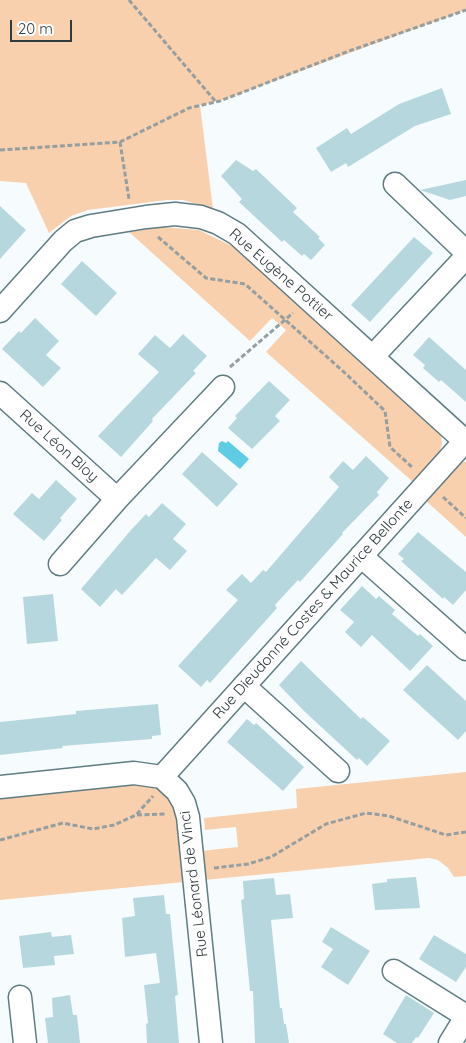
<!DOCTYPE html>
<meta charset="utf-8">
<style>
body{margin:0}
#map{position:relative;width:466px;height:1043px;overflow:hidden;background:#f6fcfd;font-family:Quicksand,sans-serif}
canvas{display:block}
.scale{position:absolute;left:10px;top:20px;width:62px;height:22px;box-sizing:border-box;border:2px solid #2f3c3f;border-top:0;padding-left:6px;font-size:15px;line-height:18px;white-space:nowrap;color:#2f3c3f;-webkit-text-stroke:4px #fff;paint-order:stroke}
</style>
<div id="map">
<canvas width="466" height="1043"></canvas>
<div class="scale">20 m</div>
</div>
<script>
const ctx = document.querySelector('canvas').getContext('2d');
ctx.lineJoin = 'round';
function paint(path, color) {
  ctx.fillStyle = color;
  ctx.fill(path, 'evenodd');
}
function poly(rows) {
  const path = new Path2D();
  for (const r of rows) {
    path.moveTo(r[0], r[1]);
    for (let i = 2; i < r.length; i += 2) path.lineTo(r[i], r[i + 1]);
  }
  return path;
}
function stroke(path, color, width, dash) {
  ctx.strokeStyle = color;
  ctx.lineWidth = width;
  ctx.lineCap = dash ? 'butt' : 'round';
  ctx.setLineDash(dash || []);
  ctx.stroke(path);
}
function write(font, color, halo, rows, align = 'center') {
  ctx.font = font + ' Quicksand,sans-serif';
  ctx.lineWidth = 4;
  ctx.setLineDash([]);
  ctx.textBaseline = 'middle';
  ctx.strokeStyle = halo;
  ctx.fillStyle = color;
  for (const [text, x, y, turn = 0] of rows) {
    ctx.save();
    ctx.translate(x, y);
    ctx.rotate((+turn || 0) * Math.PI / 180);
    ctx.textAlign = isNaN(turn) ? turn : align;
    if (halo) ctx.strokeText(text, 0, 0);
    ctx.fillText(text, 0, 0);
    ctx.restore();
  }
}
const green = poly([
 [0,0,466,0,466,10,220,101,200,105,213,209,183,200,167,200,88,210,71,216,49,233,26,183,0,181],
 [162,227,199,230,234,247,291,296,426,419,441,434,442,444,439,453,413,482,266,352,286,330,272,318,250,341,129,232],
 [461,462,466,462,466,537,425,500,456,465],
 [466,772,466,876,454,877,448,868,438,860,429,858,0,900,0,787,162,777,192,852,238,847,236,827,205,830,204,818,297,808,296,789]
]);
const water = poly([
 [222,441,226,443,228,441,249,459,240,469,218,451,219,443]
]);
const building = poly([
 [442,88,451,114,415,126,348,167,346,163,331,172,316,148,347,128,351,134,399,104],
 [236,160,253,171,256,169,297,208,293,212,320,237,318,238,325,245,311,260,304,254,302,256,284,240,282,242,239,202,242,199,221,176],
 [466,180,466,196,450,200,420,190],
 [0,206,26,230,0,259],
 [414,237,433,253,370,322,351,305],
 [82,261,117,293,96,316,61,284],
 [35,318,59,341,46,355,61,368,43,387,2,349,19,331,21,333],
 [183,334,207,356,193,371,196,373,152,419,153,421,121,457,98,436,159,372,138,354,155,335,170,348],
 [429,337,466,370,466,402,441,380,439,382,423,368,425,365,413,355],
 [269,381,290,400,275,416,280,421,252,449,228,428,237,418,235,416],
 [202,452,238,484,217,507,182,474],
 [366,456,389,478,377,492,379,495,342,533,343,534,300,582,298,580,275,605,277,608,210,683,207,680,201,687,178,666,238,600,226,590,242,574,251,583,263,570,266,572,339,487,329,477,343,461,353,470],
 [56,480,77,499,60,518,62,520,44,541,13,514,32,493,39,499],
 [162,503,186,524,173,539,187,551,170,570,156,558,122,595,116,589,100,607,81,589,131,530,146,514,149,517],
 [418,532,466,572,466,590,453,605,444,597,443,599,401,561,404,559,398,554],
 [362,586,376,599,379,596,395,610,392,614,418,636,420,634,433,646,410,671,372,635,361,647,345,632,354,622,340,610],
 [53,594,58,641,27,644,23,597],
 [301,661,361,719,363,717,390,741,367,766,359,758,357,760,304,711,279,685],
 [427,665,466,701,466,731,458,740,403,690],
 [158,704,161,735,152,736,152,739,62,746,63,748,0,755,0,722,76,714,76,711],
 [247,719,254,725,256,723,304,767,283,791,227,742],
 [416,877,420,908,375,910,372,884,387,882,387,879],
 [274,878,276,895,290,894,293,918,271,920,280,1008,282,1008,284,1024,286,1024,289,1043,255,1043,253,991,250,991,241,900,244,899,243,881],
 [164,895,166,914,170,914,172,935,178,995,175,996,179,1043,147,1043,146,1024,148,1023,144,985,160,983,156,953,125,957,122,918,135,916,133,898],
 [331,927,370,951,348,985,321,967,333,949,322,942],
 [51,932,52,937,71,935,74,954,54,956,55,965,23,968,19,936],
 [434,935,466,954,466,967,456,982,419,959],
 [70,995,73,1015,77,1015,80,1043,48,1043,45,1018,53,1017,52,998],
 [406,995,434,1013,418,1038,416,1037,412,1043,397,1043,383,1034]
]);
const path = poly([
 [129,0,216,102],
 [120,142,129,199],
 [0,150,120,142,189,108,220,101,349,51,466,10],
 [158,237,206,278,245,284,345,373,385,411,390,447,413,468],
 [230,367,293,313],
 [443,497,466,518],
 [137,815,165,814],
 [0,840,63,823,93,829,114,825,136,815,153,796],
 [214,868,248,864,271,857,326,824,366,813,389,816,446,835,466,832]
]);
const street = poly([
 [395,184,466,252],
 [0,311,63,241,75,231,91,226,146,217,175,214,201,217,218,223,237,234,466,442],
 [374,355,466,257],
 [0,393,117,499],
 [361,556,466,649],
 [60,564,117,499,223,387],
 [244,686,338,771],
 [162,777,465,441],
 [0,787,134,773,162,777,177,791,184,803,188,817,211,1043],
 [394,971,466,1016],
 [20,997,25,1043],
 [450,1043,466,1017]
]);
const streetNames = [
 ["Rue Eugène Pottier",281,275,41],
 ["Rue Léon Bloy",59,446,42],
 ["Rue Dieudonné Costes & Maurice Bellonte",313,609,-48],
 ["Rue Léonard de Vinci",194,884,-97]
];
paint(green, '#f9d0ad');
paint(water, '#5ecce3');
paint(building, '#b7d7de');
stroke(street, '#5f7c82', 25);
stroke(path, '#959ea0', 3, [5, 2.5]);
stroke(street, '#fff', 22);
write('15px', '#2f3c3f', '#fff', streetNames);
</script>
